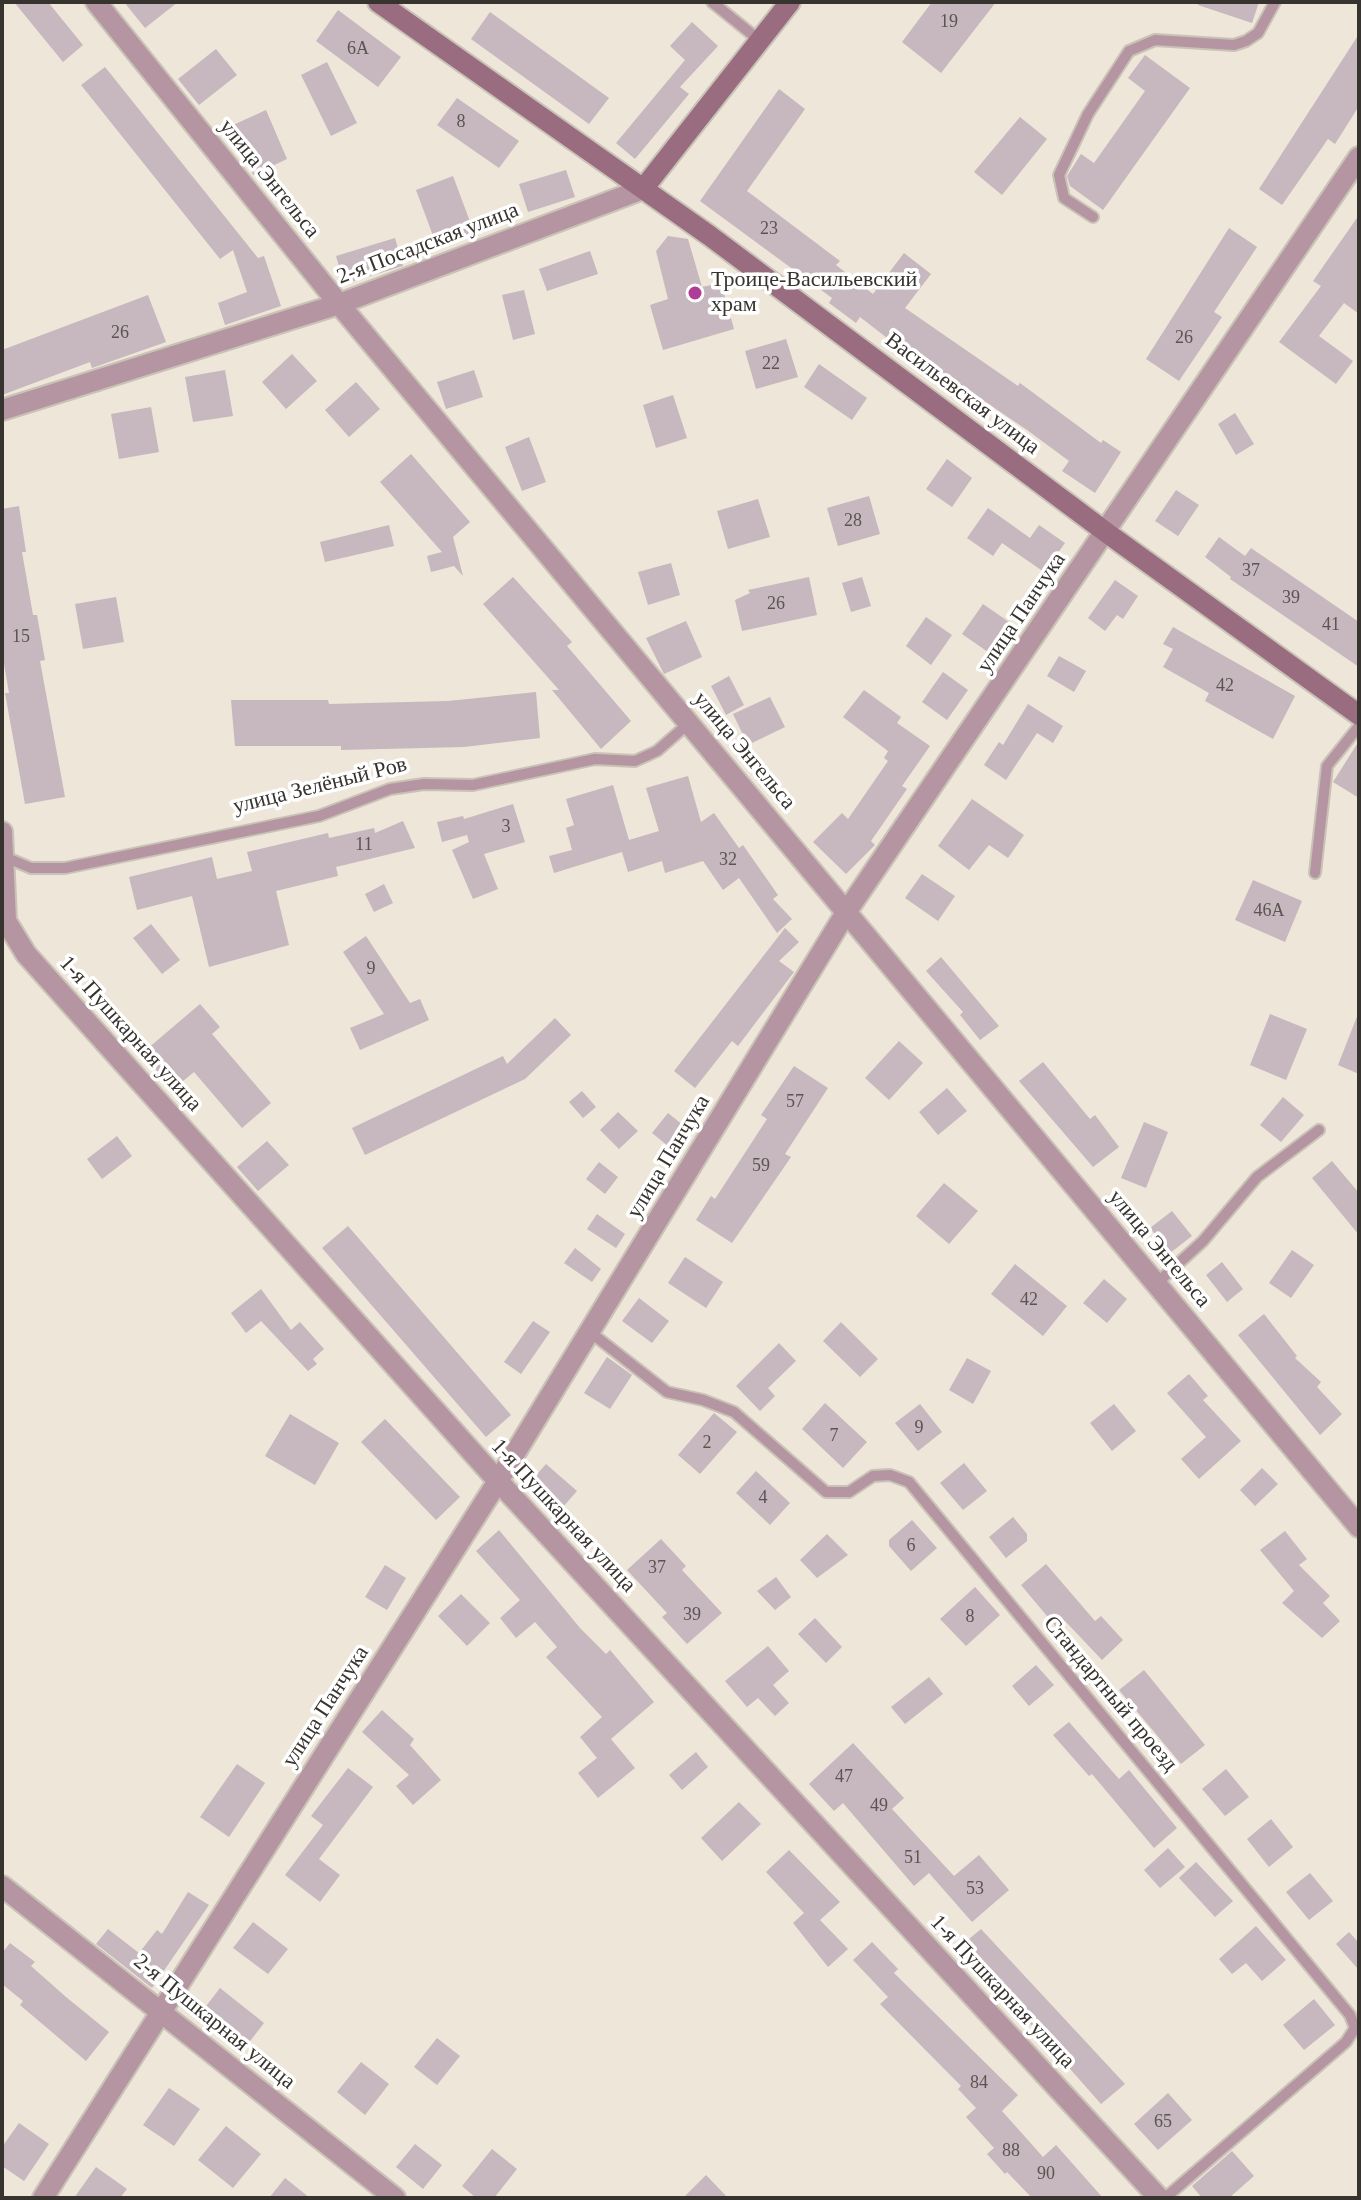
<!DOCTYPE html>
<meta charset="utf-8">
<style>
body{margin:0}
#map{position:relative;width:1361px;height:2200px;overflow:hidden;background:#eee6d8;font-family:Georgia,serif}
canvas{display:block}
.frame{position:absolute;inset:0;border:4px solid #37332e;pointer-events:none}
</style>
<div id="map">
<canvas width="1361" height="2200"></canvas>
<div class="frame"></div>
</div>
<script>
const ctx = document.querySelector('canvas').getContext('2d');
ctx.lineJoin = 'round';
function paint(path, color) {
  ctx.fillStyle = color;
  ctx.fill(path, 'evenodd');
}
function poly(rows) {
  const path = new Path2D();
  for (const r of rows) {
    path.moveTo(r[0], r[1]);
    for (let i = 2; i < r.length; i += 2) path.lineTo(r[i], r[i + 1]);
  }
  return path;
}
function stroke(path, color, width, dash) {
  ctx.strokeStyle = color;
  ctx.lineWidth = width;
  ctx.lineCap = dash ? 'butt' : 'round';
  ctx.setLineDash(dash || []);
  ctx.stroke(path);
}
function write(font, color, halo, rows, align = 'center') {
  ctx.font = font + ' Georgia,serif';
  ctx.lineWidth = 7;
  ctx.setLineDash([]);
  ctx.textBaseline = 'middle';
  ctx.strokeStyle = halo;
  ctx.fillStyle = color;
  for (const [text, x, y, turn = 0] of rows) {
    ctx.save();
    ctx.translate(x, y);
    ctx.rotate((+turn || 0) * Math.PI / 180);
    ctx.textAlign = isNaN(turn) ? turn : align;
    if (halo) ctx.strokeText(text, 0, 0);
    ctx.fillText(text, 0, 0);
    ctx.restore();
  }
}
const building = poly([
 [14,2,48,2,83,45,63,62],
 [124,2,178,2,145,28],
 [932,2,996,2,941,73,902,42],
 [1198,2,1259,2,1252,23,1198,5],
 [338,10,401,57,378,87,316,41],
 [490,12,609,98,589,124,471,39],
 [692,22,718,46,680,87,689,94,635,159,616,143,685,60,670,46],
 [1359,34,1359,106,1335,144,1328,139,1282,205,1259,189],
 [216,49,237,75,199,105,178,79],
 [1145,55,1190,88,1103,210,1070,186,1067,176,1081,154,1094,163,1145,91,1128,78],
 [327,62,357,123,331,136,301,75],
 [105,67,258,258,264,256,281,306,225,325,218,303,247,292,233,250,220,259,81,85],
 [779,89,805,109,747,191,840,261,836,265,873,294,904,253,931,274,905,308,1018,386,1020,383,1101,443,1103,440,1121,452,1095,493,1062,471,1069,461,1027,430,902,345,900,348,860,317,856,323,829,303,832,298,700,201],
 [457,98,519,141,499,168,437,125],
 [266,110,287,159,253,175,231,126],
 [1020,117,1047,139,1002,195,974,172],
 [566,170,575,197,528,212,519,184],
 [453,176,475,235,438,249,416,190],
 [1359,215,1359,314,1344,303,1319,336,1353,361,1336,384,1279,342,1321,286,1313,281],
 [1229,228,1257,247,1214,312,1222,317,1179,381,1146,359],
 [668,236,688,239,702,287,721,283,734,329,663,350,650,305,668,299,656,251],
 [395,238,403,266,344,284,336,256],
 [590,251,598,274,547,291,539,269],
 [524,290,535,334,513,340,502,295],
 [148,295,166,342,92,368,90,362,2,395,2,350],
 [786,339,798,377,756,389,745,351],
 [292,354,317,381,286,409,262,382],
 [819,364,867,398,852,420,804,387],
 [225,370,233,416,193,422,185,377],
 [474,370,483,397,446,409,437,382],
 [356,382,380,409,349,437,325,410],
 [673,395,687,438,656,448,643,405],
 [151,407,159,452,119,459,111,414],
 [1235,413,1254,444,1236,455,1218,424],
 [529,437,546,482,522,491,505,447],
 [411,454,470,522,453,537,463,576,454,566,431,572,427,556,442,552,380,482],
 [947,459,972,478,952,507,926,489],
 [1176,490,1199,505,1178,536,1155,521],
 [869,496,880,534,838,546,827,508],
 [758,499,770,537,728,549,717,511],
 [19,506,26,552,22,552,33,615,37,615,45,660,40,661,65,797,25,804,5,693,9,693,2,652,2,509],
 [988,508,1030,538,1039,525,1065,543,1044,572,1002,543,993,556,967,538],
 [389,525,394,546,325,562,320,542],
 [1219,537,1245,556,1251,548,1359,622,1359,667,1230,579,1231,577,1205,557],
 [671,563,680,595,648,605,638,572],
 [513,577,572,642,567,646,631,721,601,749,552,690,559,690,483,604],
 [809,577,817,615,742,631,735,600,750,593,748,590],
 [862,577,871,606,851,612,842,583],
 [1115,580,1138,596,1123,619,1117,615,1105,631,1088,618],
 [116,597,124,642,83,649,75,604],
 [983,604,1009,622,988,652,962,634],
 [926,617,952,635,931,665,906,646],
 [686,621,702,657,664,674,646,638],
 [1173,627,1295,696,1273,739,1205,701,1209,693,1163,667,1173,649,1163,644],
 [1059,656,1086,671,1074,692,1047,676],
 [943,672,968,690,947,720,922,702],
 [729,676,744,705,726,715,711,686],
 [864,690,901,717,897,723,930,746,902,786,907,789,871,841,875,845,846,874,813,842,842,813,848,819,888,761,884,758,888,751,843,717],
 [536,692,540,738,464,747,341,750,341,746,235,746,231,700,328,700,329,704,448,701],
 [770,697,785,727,748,745,733,714],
 [1028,704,1063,726,1053,743,1037,733,1006,780,984,765,999,742,1003,745],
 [1359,741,1359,798,1333,782],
 [688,776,701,822,714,813,739,848,743,845,778,895,773,899,792,919,777,933,739,878,723,890,703,861,665,873,662,861,628,872,622,852,554,873,549,856,572,850,566,828,574,825,566,799,613,785,629,840,659,831,646,788],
 [972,799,1024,835,1008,858,989,845,969,870,938,846],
 [513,804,525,842,484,854,498,889,473,899,452,850,469,842,467,835,442,842,437,822,463,816,464,819],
 [403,821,415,848,336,867,338,876,276,891,289,945,209,967,192,896,137,910,129,877,212,857,217,879,252,871,247,852,328,833,329,838,374,828,375,833],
 [922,874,955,896,938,921,905,898],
 [1253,880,1302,901,1285,942,1235,920],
 [384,884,393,903,374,912,365,894],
 [151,924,180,960,162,974,133,938],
 [785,928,799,942,779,961,794,972,738,1046,732,1041,695,1088,674,1071],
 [366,936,410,1003,420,999,429,1020,360,1050,350,1028,384,1014,343,952],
 [941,957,999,1026,980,1040,960,1015,963,1012,926,971],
 [200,1004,220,1027,212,1034,271,1103,242,1128,194,1072,171,1091,140,1055],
 [1270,1014,1307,1029,1286,1080,1250,1065],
 [1358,1014,1359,1014,1359,1074,1338,1065],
 [555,1018,571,1035,525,1079,365,1155,352,1128,503,1056,507,1064],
 [899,1041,923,1063,889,1100,865,1078],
 [1043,1062,1090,1119,1095,1115,1119,1147,1093,1167,1019,1081],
 [794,1066,828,1088,785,1154,791,1157,732,1243,696,1220,711,1196,715,1199,767,1119,761,1115],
 [947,1088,967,1111,938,1135,919,1112],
 [582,1091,596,1107,583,1118,569,1102],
 [1283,1097,1304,1115,1281,1142,1260,1125],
 [618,1112,638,1131,619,1149,600,1130],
 [668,1113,689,1130,673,1150,652,1133],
 [1144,1122,1168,1132,1146,1188,1121,1178],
 [117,1136,132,1156,102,1179,87,1159],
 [267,1141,289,1165,258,1191,237,1167],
 [1332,1161,1359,1193,1359,1235,1312,1178],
 [599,1162,618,1177,605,1194,586,1179],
 [944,1183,978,1211,949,1244,916,1216],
 [1172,1211,1192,1236,1170,1253,1150,1228],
 [597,1214,625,1234,616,1248,587,1229],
 [348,1226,511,1415,486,1437,322,1248],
 [575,1248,601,1269,592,1282,564,1263],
 [1292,1250,1314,1265,1291,1298,1269,1283],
 [685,1257,723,1282,706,1308,668,1283],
 [1222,1262,1243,1289,1227,1302,1206,1275],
 [1015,1264,1067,1306,1043,1336,991,1294],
 [1104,1279,1127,1299,1107,1323,1083,1303],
 [261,1289,291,1330,300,1322,324,1349,313,1359,317,1364,308,1371,261,1321,246,1333,231,1313],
 [639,1298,669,1321,652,1343,622,1321],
 [1264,1314,1297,1356,1295,1358,1321,1382,1317,1387,1342,1414,1320,1435,1238,1335],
 [533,1321,550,1332,521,1374,504,1362],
 [841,1322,878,1359,860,1377,823,1341],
 [779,1343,796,1361,768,1388,775,1396,760,1411,736,1386],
 [607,1357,632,1375,610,1409,584,1393],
 [967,1358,991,1371,973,1404,949,1390],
 [1189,1374,1208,1396,1203,1400,1241,1441,1199,1479,1181,1459,1206,1437,1167,1393],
 [825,1403,867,1442,843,1468,802,1429],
 [920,1404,942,1432,918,1451,895,1423],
 [1114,1404,1136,1431,1112,1451,1090,1423],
 [714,1413,737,1432,700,1474,678,1455],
 [290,1414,339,1443,315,1485,265,1456],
 [385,1419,460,1497,436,1520,361,1442],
 [964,1463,987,1491,963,1510,940,1483],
 [546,1464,577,1491,563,1507,532,1480],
 [1262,1468,1278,1484,1255,1506,1240,1490],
 [756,1471,790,1503,770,1525,736,1493],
 [1013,1517,1027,1534,1027,1541,1006,1558,989,1537],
 [912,1520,937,1548,911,1571,889,1546,889,1540],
 [499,1530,580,1628,606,1654,610,1650,654,1702,611,1739,635,1768,598,1798,578,1773,597,1758,580,1737,602,1717,546,1657,557,1647,535,1622,516,1638,500,1618,520,1600,476,1551],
 [1285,1531,1307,1559,1299,1565,1330,1596,1323,1603,1340,1621,1322,1638,1282,1603,1294,1591,1260,1550],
 [827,1534,848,1555,817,1578,800,1560],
 [661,1539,686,1566,682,1570,722,1613,687,1644,662,1617,667,1613,627,1570],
 [1046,1564,1095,1621,1101,1616,1123,1640,1102,1660,1065,1621,1057,1628,1021,1585],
 [385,1565,406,1578,387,1610,365,1597],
 [776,1577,791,1597,775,1610,757,1591],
 [975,1587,1000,1615,966,1646,940,1619],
 [461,1594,490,1623,467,1646,438,1616],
 [815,1618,842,1647,826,1663,798,1634],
 [768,1646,789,1671,773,1685,789,1703,775,1716,758,1698,747,1707,725,1681],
 [1036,1665,1054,1685,1029,1706,1012,1686],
 [1144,1670,1205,1745,1181,1764,1119,1690],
 [929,1677,943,1694,905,1724,891,1707],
 [382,1710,414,1739,410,1745,441,1780,413,1805,396,1786,409,1775,362,1732],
 [1069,1722,1119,1779,1129,1770,1177,1828,1154,1848,1092,1774,1089,1776,1053,1735],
 [853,1743,904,1798,892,1809,954,1876,979,1855,1009,1890,972,1922,929,1873,914,1886,843,1803,834,1811,809,1784],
 [696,1752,708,1767,682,1790,669,1775],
 [237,1764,265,1783,229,1837,200,1817],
 [348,1768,373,1787,319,1859,340,1875,320,1902,285,1875,323,1825,311,1816],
 [1226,1769,1249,1797,1225,1816,1202,1789],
 [739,1802,761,1824,722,1861,701,1838],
 [1271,1819,1293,1847,1269,1867,1247,1839],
 [1168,1848,1185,1867,1160,1888,1144,1870],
 [789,1850,840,1902,820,1920,848,1949,828,1967,793,1923,804,1913,766,1872],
 [1196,1862,1233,1901,1215,1917,1179,1878],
 [1310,1873,1333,1901,1309,1920,1286,1892],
 [188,1892,209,1905,152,1988,96,1944,108,1929,139,1953,157,1930,162,1934],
 [253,1922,288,1949,268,1974,233,1948],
 [1256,1926,1286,1960,1262,1981,1246,1963,1232,1974,1219,1959],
 [981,1929,1125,2084,1101,2104,1012,2003,957,1949],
 [1349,1932,1359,1943,1359,1970,1336,1944],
 [872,1942,898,1969,894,1973,1018,2095,1002,2111,1043,2157,1056,2145,1103,2198,1032,2198,1007,2172,1005,2174,987,2154,994,2148,966,2117,976,2108,958,2089,961,2086,880,2004,888,1997,853,1960],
 [10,1943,35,1962,31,1966,66,1997,109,2032,86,2061,20,2005,23,2001,2,1984,2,1953],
 [220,1988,264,2023,244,2049,200,2014],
 [1314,1999,1335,2025,1304,2050,1283,2025],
 [437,2038,460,2056,437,2085,414,2067],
 [361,2062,389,2084,365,2115,337,2092],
 [169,2088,200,2109,174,2146,143,2125],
 [1168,2093,1192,2120,1158,2150,1134,2124],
 [19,2123,49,2144,24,2181,2,2166,2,2147],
 [226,2126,261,2154,233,2188,198,2160],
 [415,2144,442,2165,423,2189,396,2167],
 [492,2149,517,2169,494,2198,476,2198,462,2186],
 [1232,2151,1254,2176,1229,2198,1202,2198,1192,2186],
 [96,2167,127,2189,120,2198,74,2198],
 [706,2175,728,2198,683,2198],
 [285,2178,310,2198,269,2198]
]);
const lane = poly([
 [712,2,759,40],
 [1093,217,1064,198,1059,175,1088,114,1129,51,1155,40,1234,45,1246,41,1258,33,1275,2],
 [5,857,31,868,65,868,319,816,390,789,424,784,473,785,595,759,635,761,657,751,689,723],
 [1315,873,1327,766,1359,726],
 [1156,1284,1203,1241,1257,1177,1319,1130],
 [590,1332,667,1392,703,1400,734,1412,826,1492,849,1492,873,1476,890,1475,909,1482,1350,2015,1355,2028,1346,2042,1165,2198]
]);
const street = poly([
 [96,2,339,304,1359,1527],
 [2,410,339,304,643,189],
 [2,832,6,921,26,954,498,1481,1159,2198],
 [2,1886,395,2198],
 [43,2198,498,1481,847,911,1359,157]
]);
const secondary = poly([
 [378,2,710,236,1107,533,1359,715],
 [643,189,790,2]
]);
const markers = [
 [695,293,8,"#af3c96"]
];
const numberNames = [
 ["19",949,22],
 ["6А",358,49],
 ["8",461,122],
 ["23",769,229],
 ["26",120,333],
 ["26",1184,338],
 ["22",771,364],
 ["28",853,521],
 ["37",1251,571],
 ["39",1291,598],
 ["26",776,604],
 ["41",1331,625],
 ["15",21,637],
 ["42",1225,686],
 ["3",506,827],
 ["11",364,845],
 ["32",728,860],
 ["46А",1269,911],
 ["9",371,969],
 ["57",795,1102],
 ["59",761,1166],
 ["42",1029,1300],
 ["9",919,1428],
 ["7",834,1436],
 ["2",707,1443],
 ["4",763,1498],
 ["6",911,1546],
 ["37",657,1568],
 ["39",692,1615],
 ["8",970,1617],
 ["47",844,1777],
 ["49",879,1806],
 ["51",913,1858],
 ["53",975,1889],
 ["84",979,2083],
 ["65",1163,2122],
 ["88",1011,2151],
 ["90",1046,2174]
];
const streetNames = [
 ["улица Энгельса",269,179,51],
 ["2-я Посадская улица",428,244,-21],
 ["Васильевская улица",962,394,37],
 ["улица Панчука",1022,613,-56],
 ["улица Энгельса",744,751,50],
 ["улица Зелёный Ров",320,786,-14],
 ["1-я Пушкарная улица",130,1034,48],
 ["улица Панчука",669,1157,-59],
 ["улица Энгельса",1159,1249,50],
 ["1-я Пушкарная улица",563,1516,47],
 ["Стандартный проезд",1110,1694,50],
 ["улица Панчука",326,1707,-57],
 ["1-я Пушкарная улица",1002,1992,47],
 ["2-я Пушкарная улица",214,2022,39]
];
const poiNames = [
 ["Троице-Васильевский",711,280],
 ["храм",711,305]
];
paint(building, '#c7b7be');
stroke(lane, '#c9c2b6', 14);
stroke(street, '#c9c2b6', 24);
stroke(secondary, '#c9c2b6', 24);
stroke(lane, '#b495a1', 10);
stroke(street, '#b495a1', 20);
stroke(secondary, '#996d7f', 20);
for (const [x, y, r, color] of markers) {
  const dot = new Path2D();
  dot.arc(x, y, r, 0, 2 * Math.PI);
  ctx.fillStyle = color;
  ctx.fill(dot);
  stroke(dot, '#fff', 3);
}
write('18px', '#5b5452', null, numberNames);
write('22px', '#37332e', '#fff', streetNames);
write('22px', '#37332e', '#fff', poiNames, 'left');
</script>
